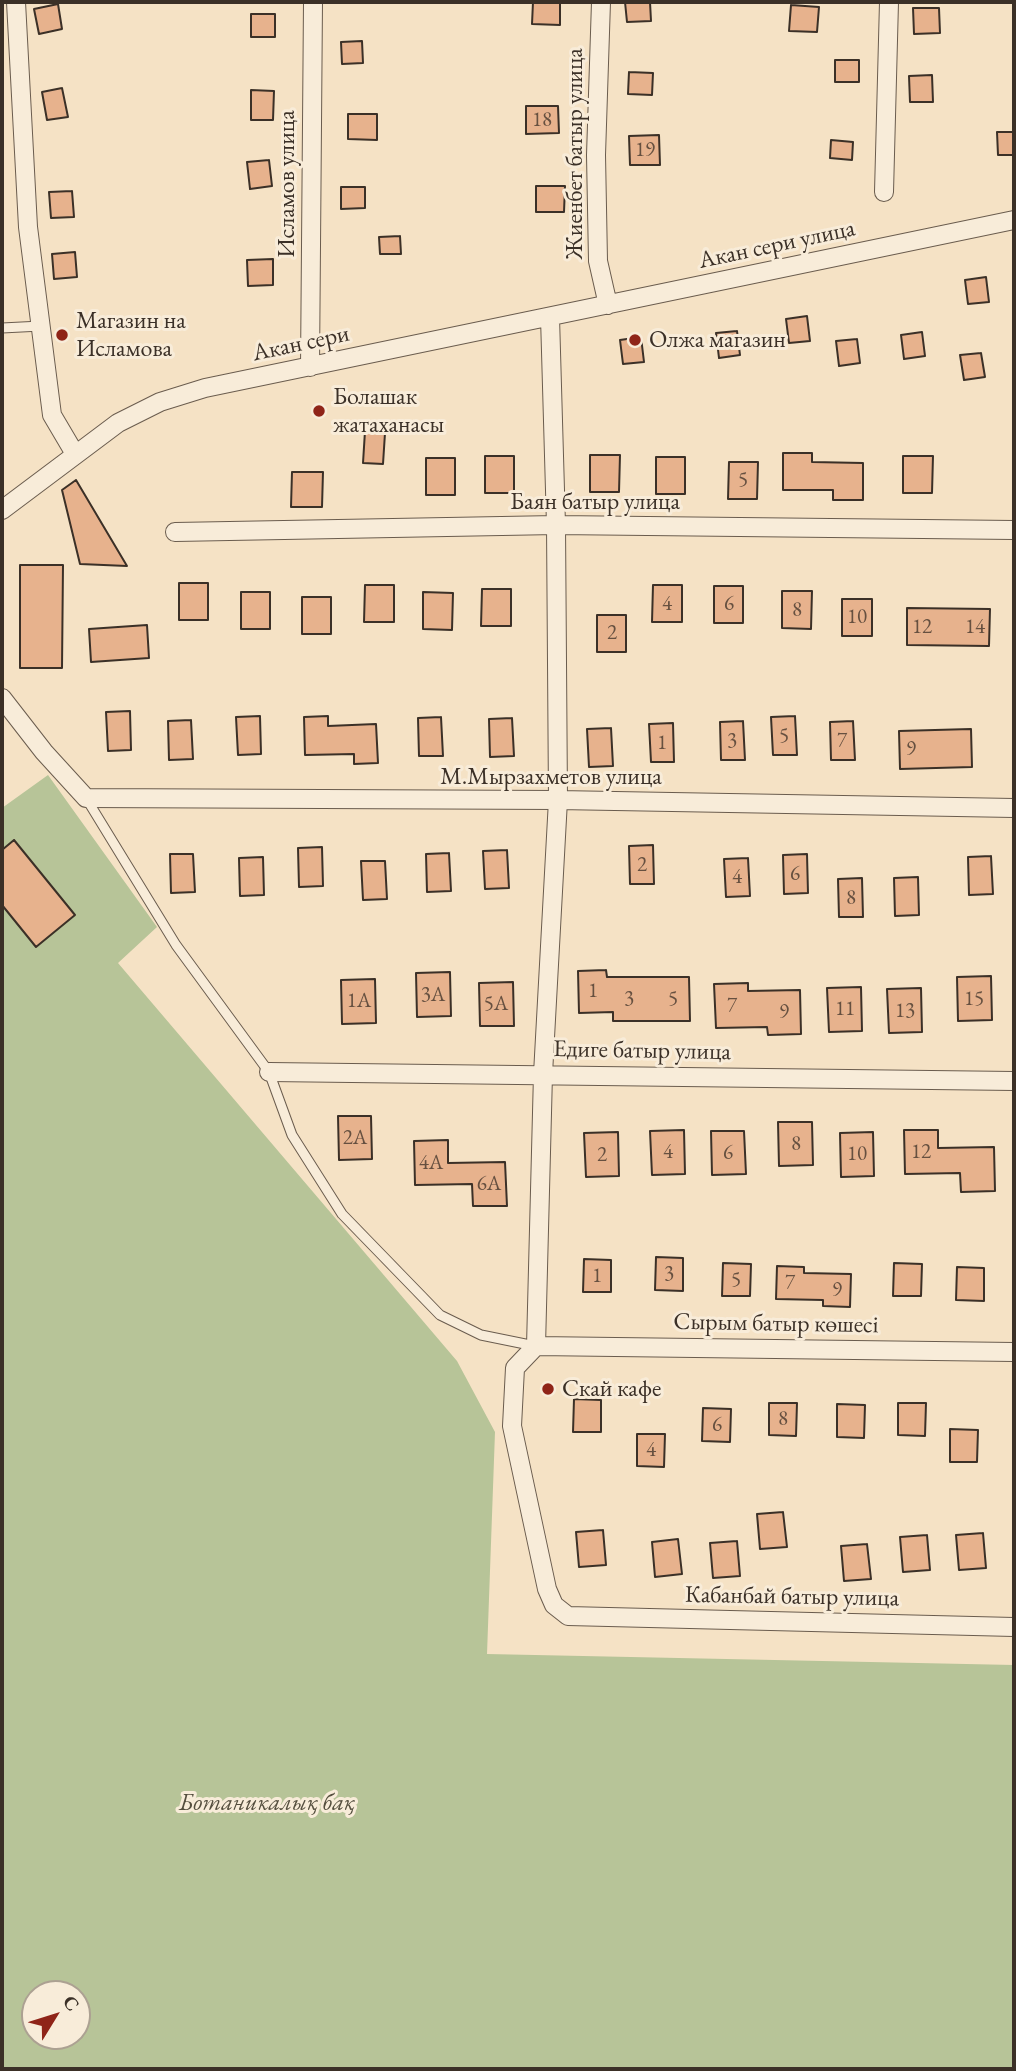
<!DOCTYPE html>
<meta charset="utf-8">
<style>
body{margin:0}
#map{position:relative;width:1016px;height:2071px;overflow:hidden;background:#f5e2c5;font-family:"EB Garamond",serif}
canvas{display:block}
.frame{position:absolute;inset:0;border:4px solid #3b3027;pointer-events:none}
.north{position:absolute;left:21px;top:1980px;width:70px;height:70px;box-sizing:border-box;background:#f8ecd9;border:2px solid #aca192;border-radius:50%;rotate:52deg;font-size:19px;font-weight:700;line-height:28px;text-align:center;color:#3b3027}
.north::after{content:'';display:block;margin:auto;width:24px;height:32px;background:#8f2418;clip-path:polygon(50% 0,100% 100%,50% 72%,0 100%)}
</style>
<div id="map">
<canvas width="1016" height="2071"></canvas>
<div class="frame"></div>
<div class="north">С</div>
</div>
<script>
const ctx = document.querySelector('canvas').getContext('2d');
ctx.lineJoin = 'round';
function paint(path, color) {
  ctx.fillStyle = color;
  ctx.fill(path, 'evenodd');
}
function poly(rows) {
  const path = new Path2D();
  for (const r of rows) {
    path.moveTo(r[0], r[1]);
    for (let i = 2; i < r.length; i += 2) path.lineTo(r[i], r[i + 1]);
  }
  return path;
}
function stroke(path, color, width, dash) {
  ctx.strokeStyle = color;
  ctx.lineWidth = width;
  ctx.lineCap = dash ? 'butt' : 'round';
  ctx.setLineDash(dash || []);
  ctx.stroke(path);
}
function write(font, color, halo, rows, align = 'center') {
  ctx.font = font + ' "EB Garamond",serif';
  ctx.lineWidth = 6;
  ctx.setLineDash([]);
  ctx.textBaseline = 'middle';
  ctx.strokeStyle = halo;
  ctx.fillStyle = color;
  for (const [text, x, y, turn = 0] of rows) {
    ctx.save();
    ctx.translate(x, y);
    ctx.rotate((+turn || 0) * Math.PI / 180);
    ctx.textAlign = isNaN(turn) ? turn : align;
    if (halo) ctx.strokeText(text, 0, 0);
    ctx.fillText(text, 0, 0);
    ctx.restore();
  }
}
const green = poly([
 [48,775,157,927,118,963,457,1361,495,1432,487,1654,1014,1665,1014,2069,2,2069,2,808],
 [35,1994,77,1994,77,2036,35,2036]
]);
const building = poly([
 [533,2,560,2,560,25,532,24,533,2],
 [625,2,650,2,651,21,627,22,625,2],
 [58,4,62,29,39,34,34,9,58,4],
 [791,5,819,7,817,32,789,31,791,5],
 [913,8,939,8,940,33,914,34,913,8],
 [251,14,275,14,275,37,251,37,251,14],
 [362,41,363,63,342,64,341,42,362,41],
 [835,60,859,60,859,82,835,82,835,60],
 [629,72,653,73,652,95,628,94,629,72],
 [932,75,933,102,910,102,909,76,932,75],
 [62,88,68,117,47,120,42,92,62,88],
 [251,90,274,91,273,120,251,120,251,90],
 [526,106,558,106,559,133,526,134,526,106],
 [348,114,377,114,377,140,348,139,348,114],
 [997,132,1014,132,1014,155,998,155,997,132],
 [659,135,660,165,630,165,629,136,659,135],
 [831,140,853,142,852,160,830,158,831,140],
 [269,160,272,186,250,189,247,162,269,160],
 [536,186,565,186,564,212,536,212,536,186],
 [341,187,365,187,365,208,341,209,341,187],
 [72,191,74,217,51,218,49,192,72,191],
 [400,236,401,254,380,254,379,237,400,236],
 [75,252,77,277,54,279,52,254,75,252],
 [273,259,273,285,248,286,247,260,273,259],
 [986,277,989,302,968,304,965,280,986,277],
 [807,316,810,341,789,343,786,319,807,316],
 [737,331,740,355,719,358,716,333,737,331],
 [922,332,925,356,904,359,901,335,922,332],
 [641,337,644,362,623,364,620,340,641,337],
 [857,339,860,363,839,366,836,341,857,339],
 [981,353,985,377,964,380,960,355,981,353],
 [365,431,385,433,383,464,363,463,365,431],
 [783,453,812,453,812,462,863,463,863,500,833,500,833,490,783,490,783,453],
 [590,455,620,455,619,492,590,492,590,455],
 [485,456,514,456,514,493,485,493,485,456],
 [903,456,933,456,932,493,903,493,903,456],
 [656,457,685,457,685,494,656,494,656,457],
 [426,458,455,458,455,495,426,495,426,458],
 [729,462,758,462,757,499,728,499,729,462],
 [292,472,323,472,322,507,291,507,292,472],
 [76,480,127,566,80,564,62,490,76,480],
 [20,565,63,565,62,668,20,668,20,565],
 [179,583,208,583,208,620,179,620,179,583],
 [365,585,394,585,394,622,364,622,365,585],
 [653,585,682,585,682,622,652,622,653,585],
 [714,586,743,586,743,623,714,623,714,586],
 [482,589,511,589,511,626,481,626,482,589],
 [782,591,812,591,811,629,782,628,782,591],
 [241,592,270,592,270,629,241,629,241,592],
 [423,592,453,593,452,630,423,629,423,592],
 [302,597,331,597,331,634,302,634,302,597],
 [842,599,872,599,872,636,842,636,842,599],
 [907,608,990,609,989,646,907,645,907,608],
 [597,615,626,615,626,652,597,652,597,615],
 [147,625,149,658,91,662,89,629,147,625],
 [130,711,131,750,108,751,106,712,130,711],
 [260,716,261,754,238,755,236,717,260,716],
 [328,716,328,726,376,724,378,763,354,764,354,754,305,755,304,717,328,716],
 [795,716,797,755,773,755,771,717,795,716],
 [441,717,443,756,419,756,418,718,441,717],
 [512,718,514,756,490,757,489,719,512,718],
 [191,720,193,759,169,760,168,721,191,720],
 [743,721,745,760,721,760,720,722,743,721],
 [853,721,855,760,831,760,830,722,853,721],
 [673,723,674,762,651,762,649,724,673,723],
 [611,728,613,766,589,767,587,729,611,728],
 [971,729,972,767,900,769,899,731,971,729],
 [14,840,75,915,36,947,2,905,2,850,14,840],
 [653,845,654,884,630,884,629,846,653,845],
 [322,847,323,886,299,887,298,848,322,847],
 [507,850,509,888,485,889,483,851,507,850],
 [449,853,451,891,427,892,426,854,449,853],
 [170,854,193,854,195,892,171,893,170,854],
 [807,854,808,893,784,894,783,855,807,854],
 [991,856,993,894,969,895,968,857,991,856],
 [263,857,264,895,240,896,239,858,263,857],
 [748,858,750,896,726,897,724,859,748,858],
 [361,861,385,861,387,899,363,900,361,861],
 [918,877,919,915,895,916,894,878,918,877],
 [862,878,863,917,839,917,838,879,862,878],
 [606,970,607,977,689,977,690,1021,613,1021,613,1012,579,1013,578,971,606,970],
 [450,972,451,1016,417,1017,416,973,450,972],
 [991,976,992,1020,958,1021,957,977,991,976],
 [375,979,376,1023,342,1024,341,980,375,979],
 [513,982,514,1026,480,1026,479,983,513,982],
 [748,983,748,991,800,990,801,1034,768,1035,767,1027,716,1028,714,984,748,983],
 [861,987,862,1031,829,1032,827,988,861,987],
 [921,988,922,1032,889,1033,887,989,921,988],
 [338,1116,371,1116,372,1159,339,1160,338,1116],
 [778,1122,812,1122,813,1165,779,1166,778,1122],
 [684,1130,685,1174,652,1175,650,1131,684,1130],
 [904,1130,938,1130,938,1148,994,1147,995,1191,961,1192,960,1173,905,1174,904,1130],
 [711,1131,744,1131,746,1174,712,1175,711,1131],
 [618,1132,619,1176,586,1177,584,1133,618,1132],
 [873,1132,874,1176,841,1177,840,1133,873,1132],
 [448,1140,448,1163,505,1162,507,1206,473,1206,472,1184,415,1185,414,1141,448,1140],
 [656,1257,683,1258,683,1291,655,1290,656,1257],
 [584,1259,611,1260,611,1292,583,1292,584,1259],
 [723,1263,751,1264,750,1296,722,1296,723,1263],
 [894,1263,922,1264,921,1296,893,1296,894,1263],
 [777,1266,804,1267,804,1273,851,1274,850,1307,823,1306,823,1300,776,1299,777,1266],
 [957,1267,984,1268,984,1301,956,1300,957,1267],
 [574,1399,601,1400,601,1432,573,1432,574,1399],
 [769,1403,797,1403,796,1436,769,1435,769,1403],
 [898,1403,926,1403,925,1436,898,1435,898,1403],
 [837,1404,865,1405,864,1438,837,1437,837,1404],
 [703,1408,731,1409,730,1442,702,1441,703,1408],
 [950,1429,978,1430,977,1462,950,1462,950,1429],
 [637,1434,665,1434,664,1467,637,1466,637,1434],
 [783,1512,787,1547,760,1549,757,1514,783,1512],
 [603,1530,606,1565,579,1567,576,1532,603,1530],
 [983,1533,986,1568,959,1570,956,1535,983,1533],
 [927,1535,930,1570,903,1572,900,1537,927,1535],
 [678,1539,682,1574,655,1577,652,1542,678,1539],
 [737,1541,740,1576,713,1578,710,1543,737,1541],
 [867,1544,871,1579,844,1581,841,1546,867,1544]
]);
const lane = poly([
 [2,328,41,326],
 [86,798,176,945,269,1072,292,1135,342,1214,440,1315,481,1335,535,1346]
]);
const street = poly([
 [16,2,28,227,52,415,75,454],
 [601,2,596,155,598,261,608,305],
 [884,192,889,2],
 [550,317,556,525,558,800,543,1074,536,1346,515,1368,512,1426,547,1589,554,1605,568,1616,1014,1627],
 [310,367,313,2],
 [2,510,118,423,160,402,205,388,1014,220],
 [175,532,556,525,1014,530],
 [2,698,44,752,86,798,558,800,1014,808],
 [269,1072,1014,1081],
 [536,1346,1014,1352]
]);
const markers = [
 [62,335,7,"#8f2418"],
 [635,340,7,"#8f2418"],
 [319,411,7,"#8f2418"],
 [548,1389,7,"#8f2418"]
];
const numberNames = [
 ["18",542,120],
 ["19",645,150],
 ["5",743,480],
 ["4",667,604],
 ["6",729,604],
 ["8",797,610],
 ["10",857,617],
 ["12",922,627],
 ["14",975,627],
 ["2",612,633],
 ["5",784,736],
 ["3",732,741],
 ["7",842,741],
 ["1",662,743],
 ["9",911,749],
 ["2",642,865],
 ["6",795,874],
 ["4",737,877],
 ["8",851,898],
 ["1",593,991],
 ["3А",433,995],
 ["3",629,999],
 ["5",673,999],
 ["15",974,999],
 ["1А",359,1001],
 ["5А",496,1004],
 ["7",732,1006],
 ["11",845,1009],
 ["13",905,1011],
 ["9",784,1012],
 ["2А",355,1138],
 ["8",796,1144],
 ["4",668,1152],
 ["12",921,1152],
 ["6",728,1153],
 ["10",857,1154],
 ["2",602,1155],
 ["4А",431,1163],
 ["6А",489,1184],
 ["3",669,1274],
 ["1",597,1276],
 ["5",736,1280],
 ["7",790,1283],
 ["9",837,1290],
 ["8",783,1419],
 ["6",717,1425],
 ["4",651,1450]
];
const streetNames = [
 ["Жиенбет батыр улица",575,154,-90],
 ["Исламов улица",287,184,-90],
 ["Акан сери улица",777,245,-12],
 ["Акан сери",301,344,-12],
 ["Баян батыр улица",595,502],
 ["М.Мырзахметов улица",551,777],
 ["Едиге батыр улица",642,1051,1],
 ["Сырым батыр көшесі",776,1324,1],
 ["Кабанбай батыр улица",792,1597,1]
];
const poiNames = [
 ["Магазин на",76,321],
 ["Исламова",76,349],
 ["Олжа магазин",649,340],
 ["Болашак",333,397],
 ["жатаханасы",333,425],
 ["Скай кафе",562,1389]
];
const parkNames = [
 ["Ботаникалық бақ",267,1803]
];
paint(green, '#b7c498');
paint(building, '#e7b28d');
stroke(building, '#3b3027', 2);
stroke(lane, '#6a5c4e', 11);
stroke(street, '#6a5c4e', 20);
stroke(lane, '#f8ecd9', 9);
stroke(street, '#f8ecd9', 18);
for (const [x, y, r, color] of markers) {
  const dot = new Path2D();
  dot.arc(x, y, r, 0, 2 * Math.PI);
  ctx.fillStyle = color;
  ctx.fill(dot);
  stroke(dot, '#f8ecd9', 2.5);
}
write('21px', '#665040', null, numberNames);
write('24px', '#3b3027', '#f8ecd9', streetNames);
write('24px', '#3b3027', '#f8ecd9', poiNames, 'left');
write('italic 24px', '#544e3e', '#f8ecd9', parkNames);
</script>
